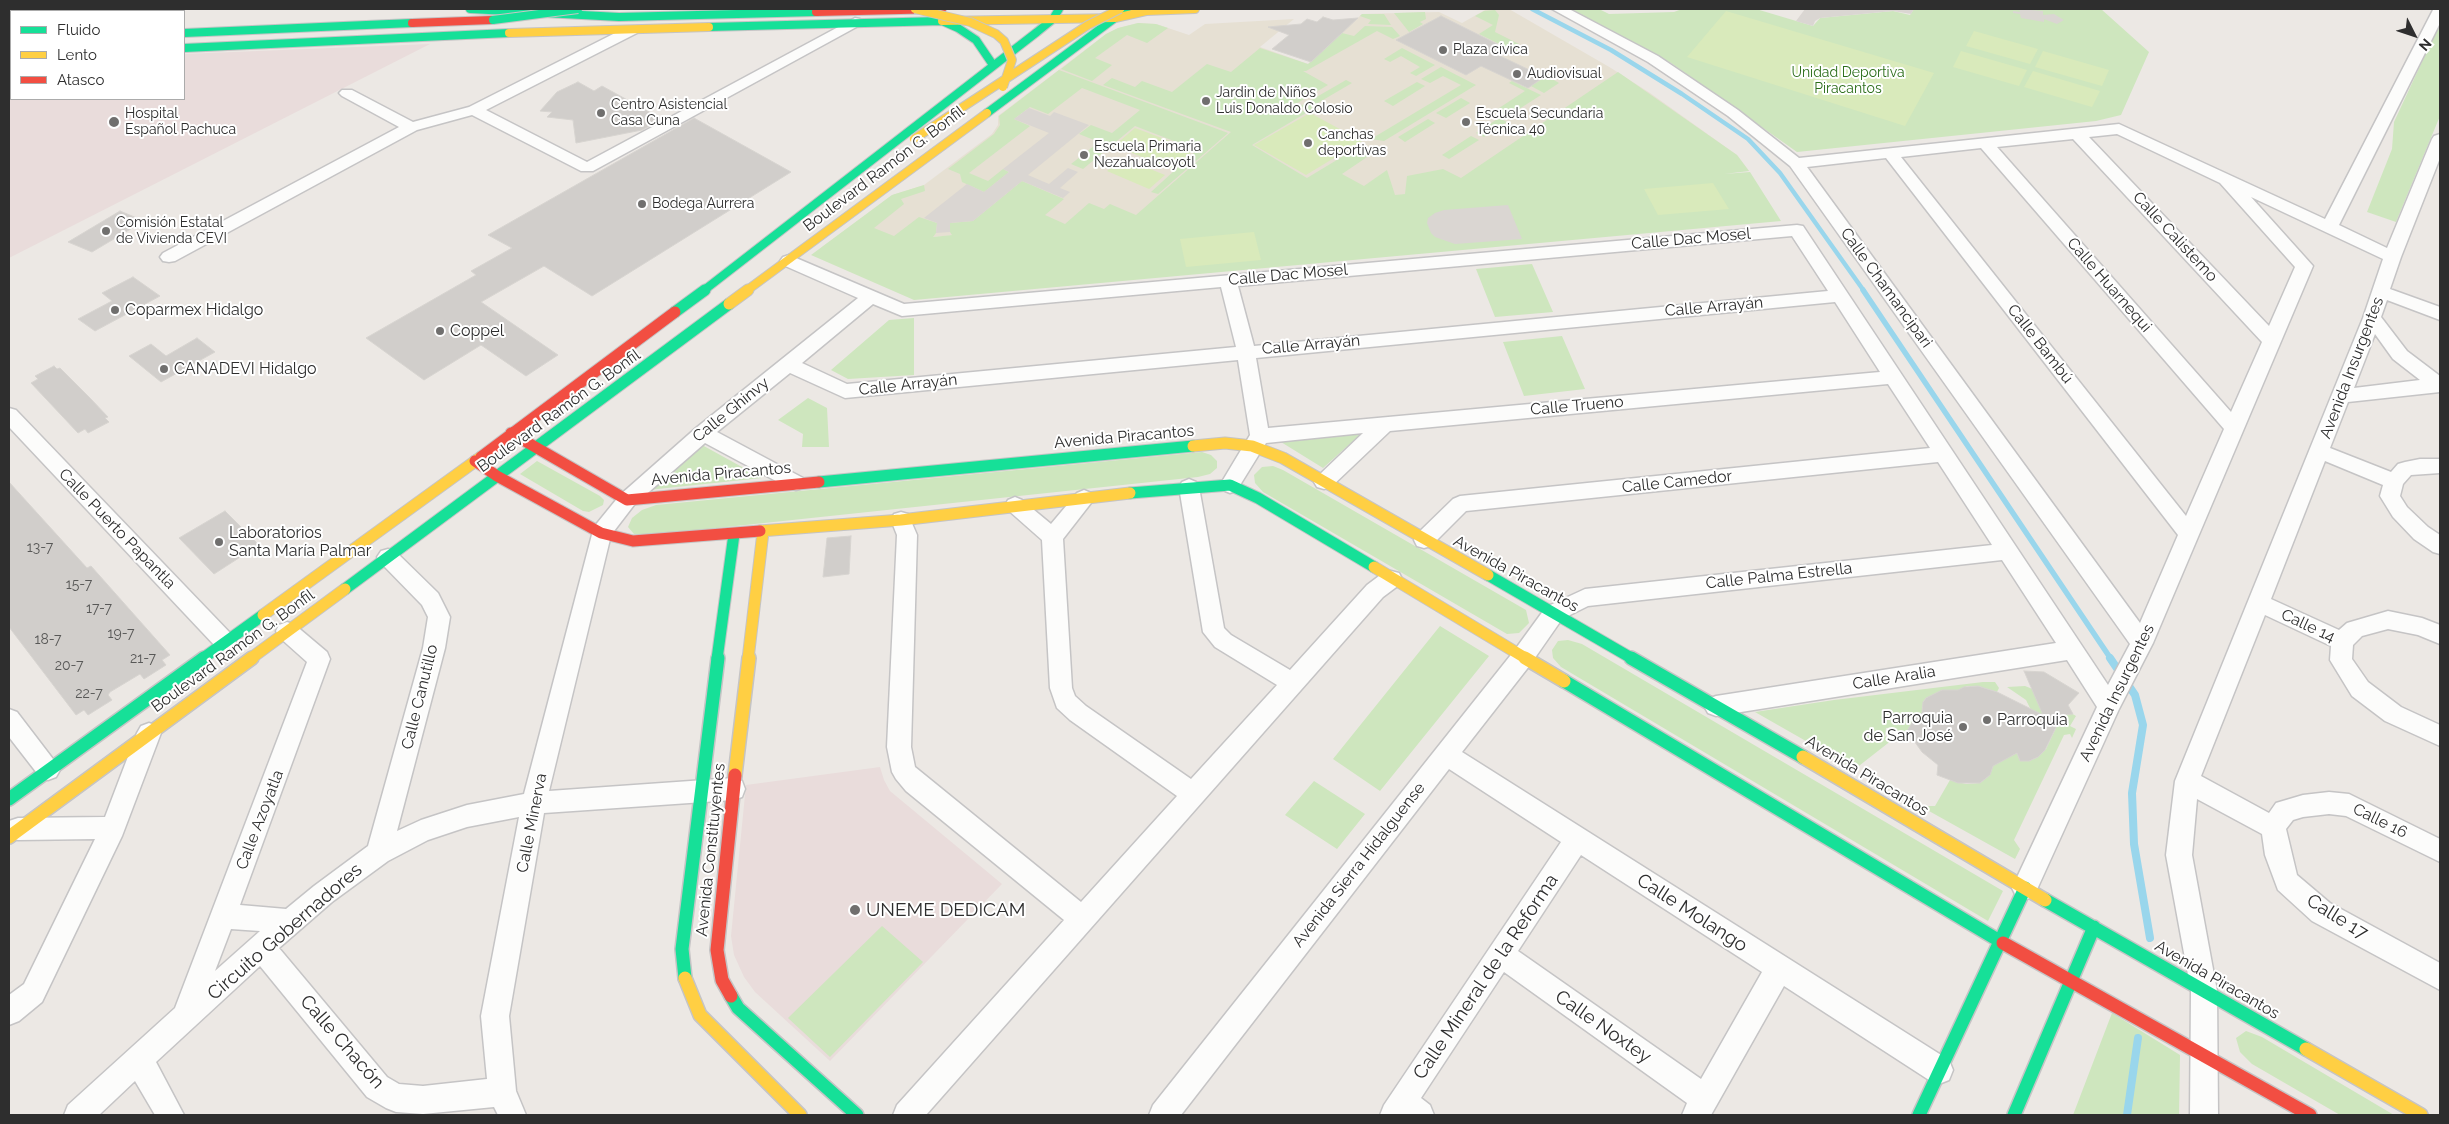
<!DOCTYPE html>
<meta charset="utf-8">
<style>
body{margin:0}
#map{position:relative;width:2449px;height:1124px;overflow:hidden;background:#ece8e4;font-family:Raleway,sans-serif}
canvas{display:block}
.frame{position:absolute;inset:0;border:10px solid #2e2e2e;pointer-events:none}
.legend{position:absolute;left:10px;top:10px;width:175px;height:90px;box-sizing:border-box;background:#fff;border:1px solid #ababab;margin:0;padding:6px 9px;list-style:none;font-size:15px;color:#2e2e2e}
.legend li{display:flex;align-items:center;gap:10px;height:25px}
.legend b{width:25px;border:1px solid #ababab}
.north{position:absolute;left:2389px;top:10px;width:50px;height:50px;-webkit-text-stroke:4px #fff;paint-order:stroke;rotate:131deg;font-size:14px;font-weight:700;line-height:20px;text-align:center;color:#2e2e2e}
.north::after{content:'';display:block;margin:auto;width:18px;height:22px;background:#2e2e2e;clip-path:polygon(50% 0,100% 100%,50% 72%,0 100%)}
</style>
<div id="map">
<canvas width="2449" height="1124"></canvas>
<div class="frame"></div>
<ul class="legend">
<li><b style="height:6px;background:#16e098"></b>Fluido</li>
<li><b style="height:6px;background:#ffcf43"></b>Lento</li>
<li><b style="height:6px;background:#f24e42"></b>Atasco</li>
</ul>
<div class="north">N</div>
</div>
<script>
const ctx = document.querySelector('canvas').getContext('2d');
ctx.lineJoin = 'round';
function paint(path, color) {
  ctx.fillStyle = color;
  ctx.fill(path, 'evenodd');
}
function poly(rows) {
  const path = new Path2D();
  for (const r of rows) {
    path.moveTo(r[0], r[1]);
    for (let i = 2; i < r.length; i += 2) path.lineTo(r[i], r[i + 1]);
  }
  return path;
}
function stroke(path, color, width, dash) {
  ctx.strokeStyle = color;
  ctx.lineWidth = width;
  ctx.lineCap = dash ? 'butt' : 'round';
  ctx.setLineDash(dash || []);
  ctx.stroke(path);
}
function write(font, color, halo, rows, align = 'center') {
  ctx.font = font + ' Raleway,sans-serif';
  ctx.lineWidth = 4;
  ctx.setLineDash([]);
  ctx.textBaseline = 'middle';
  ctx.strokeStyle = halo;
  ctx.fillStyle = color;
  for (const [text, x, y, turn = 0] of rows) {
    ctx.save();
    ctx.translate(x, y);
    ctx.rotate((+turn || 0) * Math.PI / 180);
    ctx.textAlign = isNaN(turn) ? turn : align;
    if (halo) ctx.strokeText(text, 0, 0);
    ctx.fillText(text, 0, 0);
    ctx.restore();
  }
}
const education = poly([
 [1509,9,1611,68,1650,93,1737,155,1749,171,1499,186,822,247,892,195,924,185,992,134,998,125,998,116,1106,34,1118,28,1138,23,1156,24,1189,35,1205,24,1294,19,1260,47,1308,64,1362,14,1439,12,1462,23,1485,10]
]);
const medical = poly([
 [430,44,9,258,9,64,11,63,11,99,184,99,184,54],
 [880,767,884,780,890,791,1002,884,830,1061,755,992,744,977,734,955,731,936,746,785]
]);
const green = poly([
 [1571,9,1599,9,1609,14,1674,12,1682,9,1756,9,1813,26,1820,18,1893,11,1910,15,1914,9,2101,9,2149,52,2121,115,2096,121,1797,152,1671,63],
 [1495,10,1499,15,1495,32,1519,44,1515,49,1519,51,1512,55,1505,52,1498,57,1496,56,1507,48,1479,34,1493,25,1475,16,1484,11],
 [1425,12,1426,19,1420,22,1423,24,1409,32,1394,13],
 [1362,14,1384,14,1391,25,1368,24,1371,20,1360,16],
 [1138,23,1156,24,1168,28,1147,43,1127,35,1095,58,1112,65,1092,81,1061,69,1106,34,1118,28],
 [2440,23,2440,116,2396,222,2367,212,2392,149,2394,122],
 [1365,26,1392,27,1400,36,1393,39,1377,31,1306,71,1303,71,1328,85,1294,105,1306,113,1252,145,1307,178,1360,146,1373,153,1342,174,1364,186,1387,170,1395,195,1405,194,1407,176,1443,169,1461,178,1618,72,1737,155,1749,171,1724,174,1750,172,1781,221,914,300,811,255,892,195,924,185,925,191,901,199,904,204,874,228,894,236,919,217,937,223,936,233,933,237,952,235,950,232,950,223,973,221,1022,181,1064,199,1045,215,1065,224,1089,203,1104,209,1110,204,1136,215,1231,132,1103,85,1112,78,1135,87,1142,81,1172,92,1207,64,1231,72,1260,48,1308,64,1342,33,1354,36],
 [1402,48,1435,65,1416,76,1410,73,1420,67,1401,56,1390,62,1384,59],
 [1441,67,1476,85,1384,141,1371,139,1461,85,1443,76,1430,83,1421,79],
 [1059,70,1228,133,1158,194,1151,192,1197,150,1135,126,1083,169,1071,164,1099,142,1079,134,1091,125,1112,133,1140,110,1082,88,1048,114,1030,107,1014,119,1030,126,969,173,988,181,1003,169,1009,172,984,192,962,182,960,174,948,169,994,134,1000,125,999,116],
 [1547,76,1559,83,1544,93,1531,86],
 [1346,80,1352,83,1311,107,1315,109,1311,112,1301,106],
 [1512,81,1541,95,1505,118,1493,112,1525,91,1509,83],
 [1417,82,1425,86,1393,106,1384,101],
 [1461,98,1470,103,1446,118,1436,113],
 [1499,118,1507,122,1484,137,1476,133],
 [1428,119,1435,123,1405,142,1398,137],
 [1471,136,1479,140,1449,159,1442,155],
 [1532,264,1553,312,1495,317,1476,269],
 [914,318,914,375,848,379,831,370,889,320],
 [1562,336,1585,389,1524,396,1503,342],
 [808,398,827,408,829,447,802,447,803,434,778,420],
 [1361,434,1323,468,1281,442],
 [702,445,762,478,648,490],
 [1202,452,1211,455,1217,461,1217,468,1210,474,1198,477,651,535,634,534,628,527,632,518,642,510,656,505],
 [537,461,600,496,604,500,603,505,589,512,583,511,520,474],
 [1273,466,1283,470,1526,610,1529,623,1519,633,1507,634,1263,492,1255,483,1254,475,1262,467],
 [1440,626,1489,656,1380,791,1333,759],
 [1568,640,1582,644,2003,891,1988,921,1561,667,1553,658,1552,650,1558,641],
 [1983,682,1995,682,1999,688,1997,692,1978,686,1967,686,1958,692,1942,690,1935,696,1926,698,1923,702,1923,714,1914,732,1900,733,1893,728,1886,728,1885,736,1892,740,1855,769,1755,712,1834,700],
 [2025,686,2035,690,2047,710,2042,715,2031,710,2026,700,2007,687],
 [2071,713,2076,716,2070,726,2076,729,2072,738,2070,734,2064,735,2014,840,2020,849,2015,859,1920,806,1935,806,1950,780,1966,784,1980,783,1990,775,1985,767,2017,753,2020,761,2029,761,2038,757,2046,749,2062,715],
 [1314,781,1365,814,1337,849,1285,815],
 [882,926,923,962,830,1057,788,1018],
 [2112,1013,2180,1055,2179,1115,2073,1115],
 [2246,1031,2262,1037,2394,1115,2340,1115,2252,1064,2240,1052,2236,1038]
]);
const pitch = poly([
 [1726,11,1934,73,1905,126,1687,57],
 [1974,31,2038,49,2030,64,1966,46],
 [1961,51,2027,70,2019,86,1953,67],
 [2043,51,2109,70,2102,86,2035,67],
 [2033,71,2100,91,2092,107,2024,87],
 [1310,113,1362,141,1306,175,1254,145],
 [1135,128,1194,150,1173,169,1114,146],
 [1123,158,1165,175,1149,189,1107,171],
 [1713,183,1729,209,1658,215,1644,189],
 [1254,232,1261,260,1186,267,1180,239]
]);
const plaza = poly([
 [1805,9,1914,9,1911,14,1893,11,1820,18,1815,21,1813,26,1796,21],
 [2019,9,2043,11,2043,15,2054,14,2064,20,2057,24,2044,19,2044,22,2021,18,2020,14,2013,13,2013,11,2020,12],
 [1029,108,1050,116,1054,112,1089,125,1028,175,1049,184,1068,168,1078,172,1060,188,1070,192,1063,198,1022,181,973,221,950,223,950,232,936,233,937,223,924,218,967,184,984,192,1009,172,1003,169,1049,133,1014,119],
 [1508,205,1522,239,1455,244,1435,237,1431,233,1427,223,1428,218,1435,213,1444,210]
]);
const streamFar2 = poly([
 [1532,9,1611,50,1682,94,1748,139,1780,173,1864,291]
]);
const streamFar1 = poly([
 [1863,290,2111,659]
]);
const stream = poly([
 [2110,658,2135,695,2143,725,2132,793,2134,844,2150,938],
 [2127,1115,2138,1038]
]);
const building = poly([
 [1441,16,1505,48,1496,54,1544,77,1528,88,1481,66,1466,75,1396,40,1441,16],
 [1323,17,1333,20,1358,18,1311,62,1272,49,1289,35,1268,27,1301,24,1307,19,1317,22,1323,17],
 [578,82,594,91,602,86,662,119,642,130,576,143,573,120,547,117,552,112,540,111,557,92,578,82],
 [694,118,791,172,592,296,544,266,481,302,558,355,526,376,481,345,424,380,366,338,476,275,471,271,512,248,488,235,694,118],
 [120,211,144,221,92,252,68,242,120,211],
 [133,277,160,296,95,331,78,319,112,301,102,293,133,277],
 [197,338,215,352,161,382,129,356,151,344,166,356,197,338],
 [54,366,57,369,60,368,90,398,108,417,105,418,109,422,88,433,85,429,78,433,31,383,38,379,35,376,54,366],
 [9,482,87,568,91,566,170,655,162,660,166,665,144,679,140,674,110,692,108,695,112,700,88,715,84,710,76,715,9,627,9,482],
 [225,511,259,545,214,574,179,538,225,511],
 [851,536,849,574,823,577,827,538,851,536],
 [2024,671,2044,672,2079,693,2068,705,2073,714,2062,715,2045,750,2038,757,2029,761,2020,761,2017,753,1993,766,1990,775,1980,783,1958,783,1937,775,1938,765,1922,752,1907,731,1916,716,1922,713,1923,702,1926,698,1942,690,1958,690,1964,687,1978,686,1997,692,2043,715,2024,671]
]);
const street = poly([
 [28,9,43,9,42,11,27,11,28,9],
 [1552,9,1569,9,1658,56,1738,110,1799,158,2119,124,2325,219,2433,10,2440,9,2440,23,2339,225,2387,248,2432,139,2434,136,2440,134,2440,158,2401,257,2390,289,2440,307,2440,320,2387,300,2381,317,2407,351,2440,376,2440,392,2348,402,2330,448,2391,472,2398,464,2405,462,2420,459,2440,459,2440,473,2411,475,2403,484,2400,496,2407,507,2428,527,2440,535,2440,554,2433,552,2414,539,2393,517,2380,496,2383,485,2325,461,2271,599,2339,630,2347,623,2388,611,2422,618,2440,625,2440,644,2418,635,2388,629,2362,636,2353,645,2352,659,2368,682,2401,707,2440,725,2440,746,2385,721,2352,696,2330,660,2331,646,2265,615,2201,776,2269,813,2276,803,2303,795,2329,792,2349,794,2440,839,2440,862,2346,816,2329,814,2303,817,2293,820,2286,829,2297,875,2330,903,2440,963,2440,990,2312,921,2278,890,2265,855,2262,834,2197,799,2192,855,2217,991,2218,1115,2190,1115,2191,991,2166,855,2175,781,2363,318,2383,259,2251,197,2313,266,2153,643,2119,709,2034,896,2025,900,2016,896,2012,888,2097,707,2067,660,1716,716,1708,713,1704,706,1708,699,1716,696,2056,643,2002,560,1588,606,1562,619,1530,665,1462,752,1949,1060,1953,1070,1949,1080,1939,1084,1929,1080,1784,986,1711,1115,1682,1115,1687,1103,1504,972,1421,1098,1430,1105,1434,1115,1380,1115,1384,1105,1561,842,1449,769,1181,1115,1149,1115,1153,1105,1514,651,1546,607,1585,589,1992,545,1938,462,1466,511,1431,546,1424,548,1417,546,1414,540,1417,534,1453,499,1460,496,1930,448,1888,384,1390,431,1331,487,1324,489,1317,487,1314,482,1317,477,1363,433,1266,443,1237,490,1230,493,1223,490,1220,485,1250,435,1238,360,845,398,790,373,717,432,803,478,806,483,803,488,796,490,789,488,705,443,634,505,611,535,549,791,733,778,742,781,745,789,742,797,733,800,544,813,509,1016,516,1091,526,1115,498,1115,494,1107,423,1114,396,1112,386,1108,367,1097,260,966,156,1062,184,1115,155,1115,135,1081,99,1115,64,1115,68,1105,175,1008,307,662,279,637,276,631,279,625,287,622,295,625,327,652,330,659,240,905,286,909,314,886,368,846,423,648,428,617,422,605,381,563,377,557,381,551,388,549,395,551,438,593,450,617,445,648,397,831,421,820,467,805,524,794,594,527,620,495,696,428,858,298,783,265,780,261,783,257,789,255,904,304,1797,225,1803,226,2108,685,2130,644,1790,166,1728,116,1648,62,1552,9],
 [2117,134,2220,183,2295,267,2269,326,2089,137,2117,134],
 [2073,139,2262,342,2231,412,1997,147,2073,139],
 [1981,148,2224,429,2186,516,1901,157,1981,148],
 [1886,158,2178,535,2140,623,1807,167,1886,158],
 [1792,236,1828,291,1254,346,1238,286,1792,236],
 [1221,287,1236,347,847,384,802,363,873,304,902,316,1221,287],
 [1835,302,1880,372,1268,428,1256,358,1835,302],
 [2375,334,2393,359,2420,380,2354,388,2375,334],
 [519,817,481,1016,487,1079,423,1086,399,1084,387,1077,279,948,332,902,388,861,428,840,467,827,519,817],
 [1581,855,1762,972,1701,1079,1518,951,1581,855],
 [231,929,260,931,215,971,231,929],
 [855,18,860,19,862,22,860,25,593,171,581,171,472,115,417,130,175,261,169,262,163,261,160,257,163,253,399,127,342,96,339,93,342,90,352,90,413,122,469,107,627,27,637,27,639,30,637,33,486,110,587,162,855,18],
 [9,408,16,410,233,636,236,642,233,648,225,651,217,648,9,427,9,408],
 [1189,479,1196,482,1199,487,1224,628,1231,635,1290,670,1367,585,1383,573,1391,571,1399,573,1402,579,1399,585,1383,597,926,1115,893,1115,897,1105,1064,920,906,791,896,779,892,772,887,747,897,535,891,520,894,514,901,512,908,514,917,535,911,747,915,767,1081,902,1177,796,1070,720,1057,708,1050,688,1042,540,1008,510,1005,505,1008,500,1015,497,1022,500,1051,524,1077,493,1084,490,1091,493,1094,498,1091,503,1063,539,1072,688,1075,696,1086,706,1191,779,1277,685,1215,647,1203,632,1179,487,1182,482,1189,479],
 [9,709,17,712,56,763,60,770,56,777,48,780,40,777,9,737,9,709],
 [149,723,157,726,161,733,122,836,42,1002,19,1021,9,1025,9,995,24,984,95,839,18,840,9,837,9,821,18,818,105,817,137,733,141,726,149,723]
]);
const fastFar2 = poly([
 [169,9,178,11],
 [470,9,619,17,816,12],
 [62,11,124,9],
 [940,20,958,28,976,40,993,65],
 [709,27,942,21],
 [184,33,412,23],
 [184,48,509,33],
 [987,113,1127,9],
 [703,291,1037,32,1053,19,1059,9]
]);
const fastFar1 = poly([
 [675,312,705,290],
 [819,482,1193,446],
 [1130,493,1230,485,1258,498,1374,567],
 [1488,575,1633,659],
 [345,589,729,304],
 [202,659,263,615],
 [717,659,734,534]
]);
const fast = poly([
 [1631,658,1803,757],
 [1564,681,2003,943],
 [9,799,204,658],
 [2045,900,2306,1049],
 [685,978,682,949,718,658],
 [731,996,738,1008,857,1115],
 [1919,1115,2025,888],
 [2014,1115,2094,927]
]);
const slowFar2 = poly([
 [942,21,1115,18,1146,11,1195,9],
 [509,33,709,27],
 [9,40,11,40],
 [9,56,11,56],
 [746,291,987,113]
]);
const slowFar1 = poly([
 [729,304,748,290],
 [1193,446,1225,443,1252,446,1283,458,1488,575],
 [760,531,901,520,1130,493],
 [1374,567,1527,659],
 [263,615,481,457],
 [250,659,345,589],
 [748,659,763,532]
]);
const slow = poly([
 [1525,658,1564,681],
 [1803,757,2045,900],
 [735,775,749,658],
 [9,837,252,658],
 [685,978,700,1015,800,1115],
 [2306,1049,2421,1115]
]);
const jamFar2 = poly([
 [9,12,11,12],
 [816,12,942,9],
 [412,23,492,20]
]);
const jamFar1 = poly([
 [511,433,627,500,819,482],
 [481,457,675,312],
 [475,461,497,476,601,533,633,541,760,531]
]);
const jam = poly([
 [2003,943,2310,1115],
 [731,996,722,980,717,950,735,775]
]);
const fastBridge = poly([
 [493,20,578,9]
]);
const slowBridge = poly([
 [915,9,970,22,996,34,1004,41,1012,60,1003,87],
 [914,139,1088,25,1120,9]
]);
const markers = [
 [1443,50,5,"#706f6e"],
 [1517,74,5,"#706f6e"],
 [1206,101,5,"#706f6e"],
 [601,113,5,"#706f6e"],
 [114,122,6,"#706f6e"],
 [1466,122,5,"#706f6e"],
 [1308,143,5,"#706f6e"],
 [1084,155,5,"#706f6e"],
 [642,204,5,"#706f6e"],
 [106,231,5,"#706f6e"],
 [115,310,5,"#706f6e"],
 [440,331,5,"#706f6e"],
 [164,369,5,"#706f6e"],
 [219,542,5,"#706f6e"],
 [1987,720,5,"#706f6e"],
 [1963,727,5,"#706f6e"],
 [855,910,6,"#706f6e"]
];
const farPoinames = [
 ["Plaza cívica",1453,50],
 ["Audiovisual",1527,74],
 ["Jardin de Niños",1216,93],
 ["Luis Donaldo Colosio",1216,109],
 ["Centro Asistencial",611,105],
 ["Casa Cuna",611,121],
 ["Hospital",125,114],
 ["Español Pachuca",125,130],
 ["Escuela Secundaria",1476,114],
 ["Técnica 40",1476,130],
 ["Canchas",1318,135],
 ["deportivas",1318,151],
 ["Escuela Primaria",1094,147],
 ["Nezahualcoyotl",1094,163],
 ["Bodega Aurrera",652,204],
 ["Comisión Estatal",116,223],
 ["de Vivienda CEVI",116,239]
];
const farParknames = [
 ["Unidad Deportiva",1848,73],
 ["Piracantos",1848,89]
];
const numberNames = [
 ["13-7",40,548],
 ["15-7",79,585],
 ["17-7",99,609],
 ["19-7",121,634],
 ["18-7",48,640],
 ["21-7",143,659],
 ["20-7",69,666],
 ["22-7",89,694]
];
const streetNames = [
 ["Boulevard Ramón G. Bonfil",884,169,-37],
 ["Calle Calistemo",2175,237,47],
 ["Calle Dac Mosel",1691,239,-5],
 ["Calle Dac Mosel",1288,275,-5],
 ["Calle Huarnequi",2109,285,49],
 ["Calle Chamancipari",1886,288,54],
 ["Calle Arrayán",1714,307,-5],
 ["Calle Bambú",2040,344,52],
 ["Calle Arrayán",1311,345,-5],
 ["Avenida Insurgentes",2352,368,-69],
 ["Calle Arrayán",908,385,-6],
 ["Calle Trueno",1577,406,-5],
 ["Calle Ghinvy",731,410,-39],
 ["Boulevard Ramón G. Bonfil",559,411,-36],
 ["Avenida Piracantos",1124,437,-5],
 ["Avenida Piracantos",721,474,-5],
 ["Calle Camedor",1677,482,-6],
 ["Calle Puerto Papantla",117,529,46],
 ["Avenida Piracantos",1516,574,29],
 ["Calle Palma Estrella",1779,576,-6],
 ["Calle 14",2308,626,25],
 ["Boulevard Ramón G. Bonfil",233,651,-36],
 ["Calle Aralia",1894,678,-9],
 ["Avenida Insurgentes",2117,693,-64],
 ["Calle Canutillo",420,697,-76],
 ["Avenida Piracantos",1867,776,31],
 ["Calle Azoyatla",260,820,-69],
 ["Calle 16",2380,821,26],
 ["Calle Minerva",532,823,-79],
 ["Avenida Constituyentes",711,850,-84],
 ["Avenida Sierra Hidalguense",1359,865,-52],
 ["Avenida Piracantos",2217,980,30]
];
const poiNames = [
 ["Coparmex Hidalgo",125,310],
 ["Coppel",450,331],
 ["CANADEVI Hidalgo",174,369],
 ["Laboratorios",229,533],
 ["Santa María Palmar",229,551],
 ["Parroquia",1953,718,"right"],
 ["de San José",1953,736,"right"],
 ["Parroquia",1997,720]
];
const nearPoinames = [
 ["UNEME DEDICAM",866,910]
];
const nearStreetnames = [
 ["Calle Molango",1692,913,33],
 ["Calle 17",2337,917,32],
 ["Circuito Gobernadores",285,932,-41],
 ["Calle Mineral de la Reforma",1486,977,-56],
 ["Calle Noxtey",1603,1027,35],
 ["Calle Chacón",342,1042,49]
];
paint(education, '#e6e0d3');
paint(medical, '#e9dcdb');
paint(green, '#cee6be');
paint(pitch, '#d9eabb');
paint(plaza, '#dad6d2');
stroke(streamFar2, '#99d6ec', 4.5);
stroke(streamFar1, '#99d6ec', 5.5);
stroke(stream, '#99d6ec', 8);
paint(building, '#d1cecb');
stroke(building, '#d7d4d0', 1);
stroke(street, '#c5c4c5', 3);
stroke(fastFar2, '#c5c4c5', 10);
stroke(fastFar1, '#c5c4c5', 13);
stroke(fast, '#c5c4c5', 16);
stroke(slowFar2, '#c5c4c5', 10);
stroke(slowFar1, '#c5c4c5', 13);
stroke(slow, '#c5c4c5', 16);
stroke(jamFar2, '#c5c4c5', 10);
stroke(jamFar1, '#c5c4c5', 13);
stroke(jam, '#c5c4c5', 16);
paint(street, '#fcfcfb');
stroke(fastFar2, '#16e098', 8);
stroke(fastFar1, '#16e098', 11);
stroke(fast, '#16e098', 13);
stroke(slowFar2, '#ffcf43', 8);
stroke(slowFar1, '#ffcf43', 11);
stroke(slow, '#ffcf43', 13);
stroke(jamFar2, '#f24e42', 8);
stroke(jamFar1, '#f24e42', 11);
stroke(jam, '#f24e42', 13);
stroke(fastBridge, '#c6c5c4', 10, []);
stroke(slowBridge, '#c6c5c4', 10, []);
stroke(fastBridge, '#16e098', 8);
stroke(slowBridge, '#ffcf43', 8);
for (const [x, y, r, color] of markers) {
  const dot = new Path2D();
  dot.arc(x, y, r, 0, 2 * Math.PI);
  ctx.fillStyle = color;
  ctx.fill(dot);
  stroke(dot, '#fff', 2);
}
write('14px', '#2e2e2e', '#fff', farPoinames, 'left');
write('14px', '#2c6e1b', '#fff', farParknames);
write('14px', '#585857', null, numberNames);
write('16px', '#2e2e2e', '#fff', streetNames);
write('16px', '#2e2e2e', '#fff', poiNames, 'left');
write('19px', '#2e2e2e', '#fff', nearPoinames, 'left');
write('19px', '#2e2e2e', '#fff', nearStreetnames);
</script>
